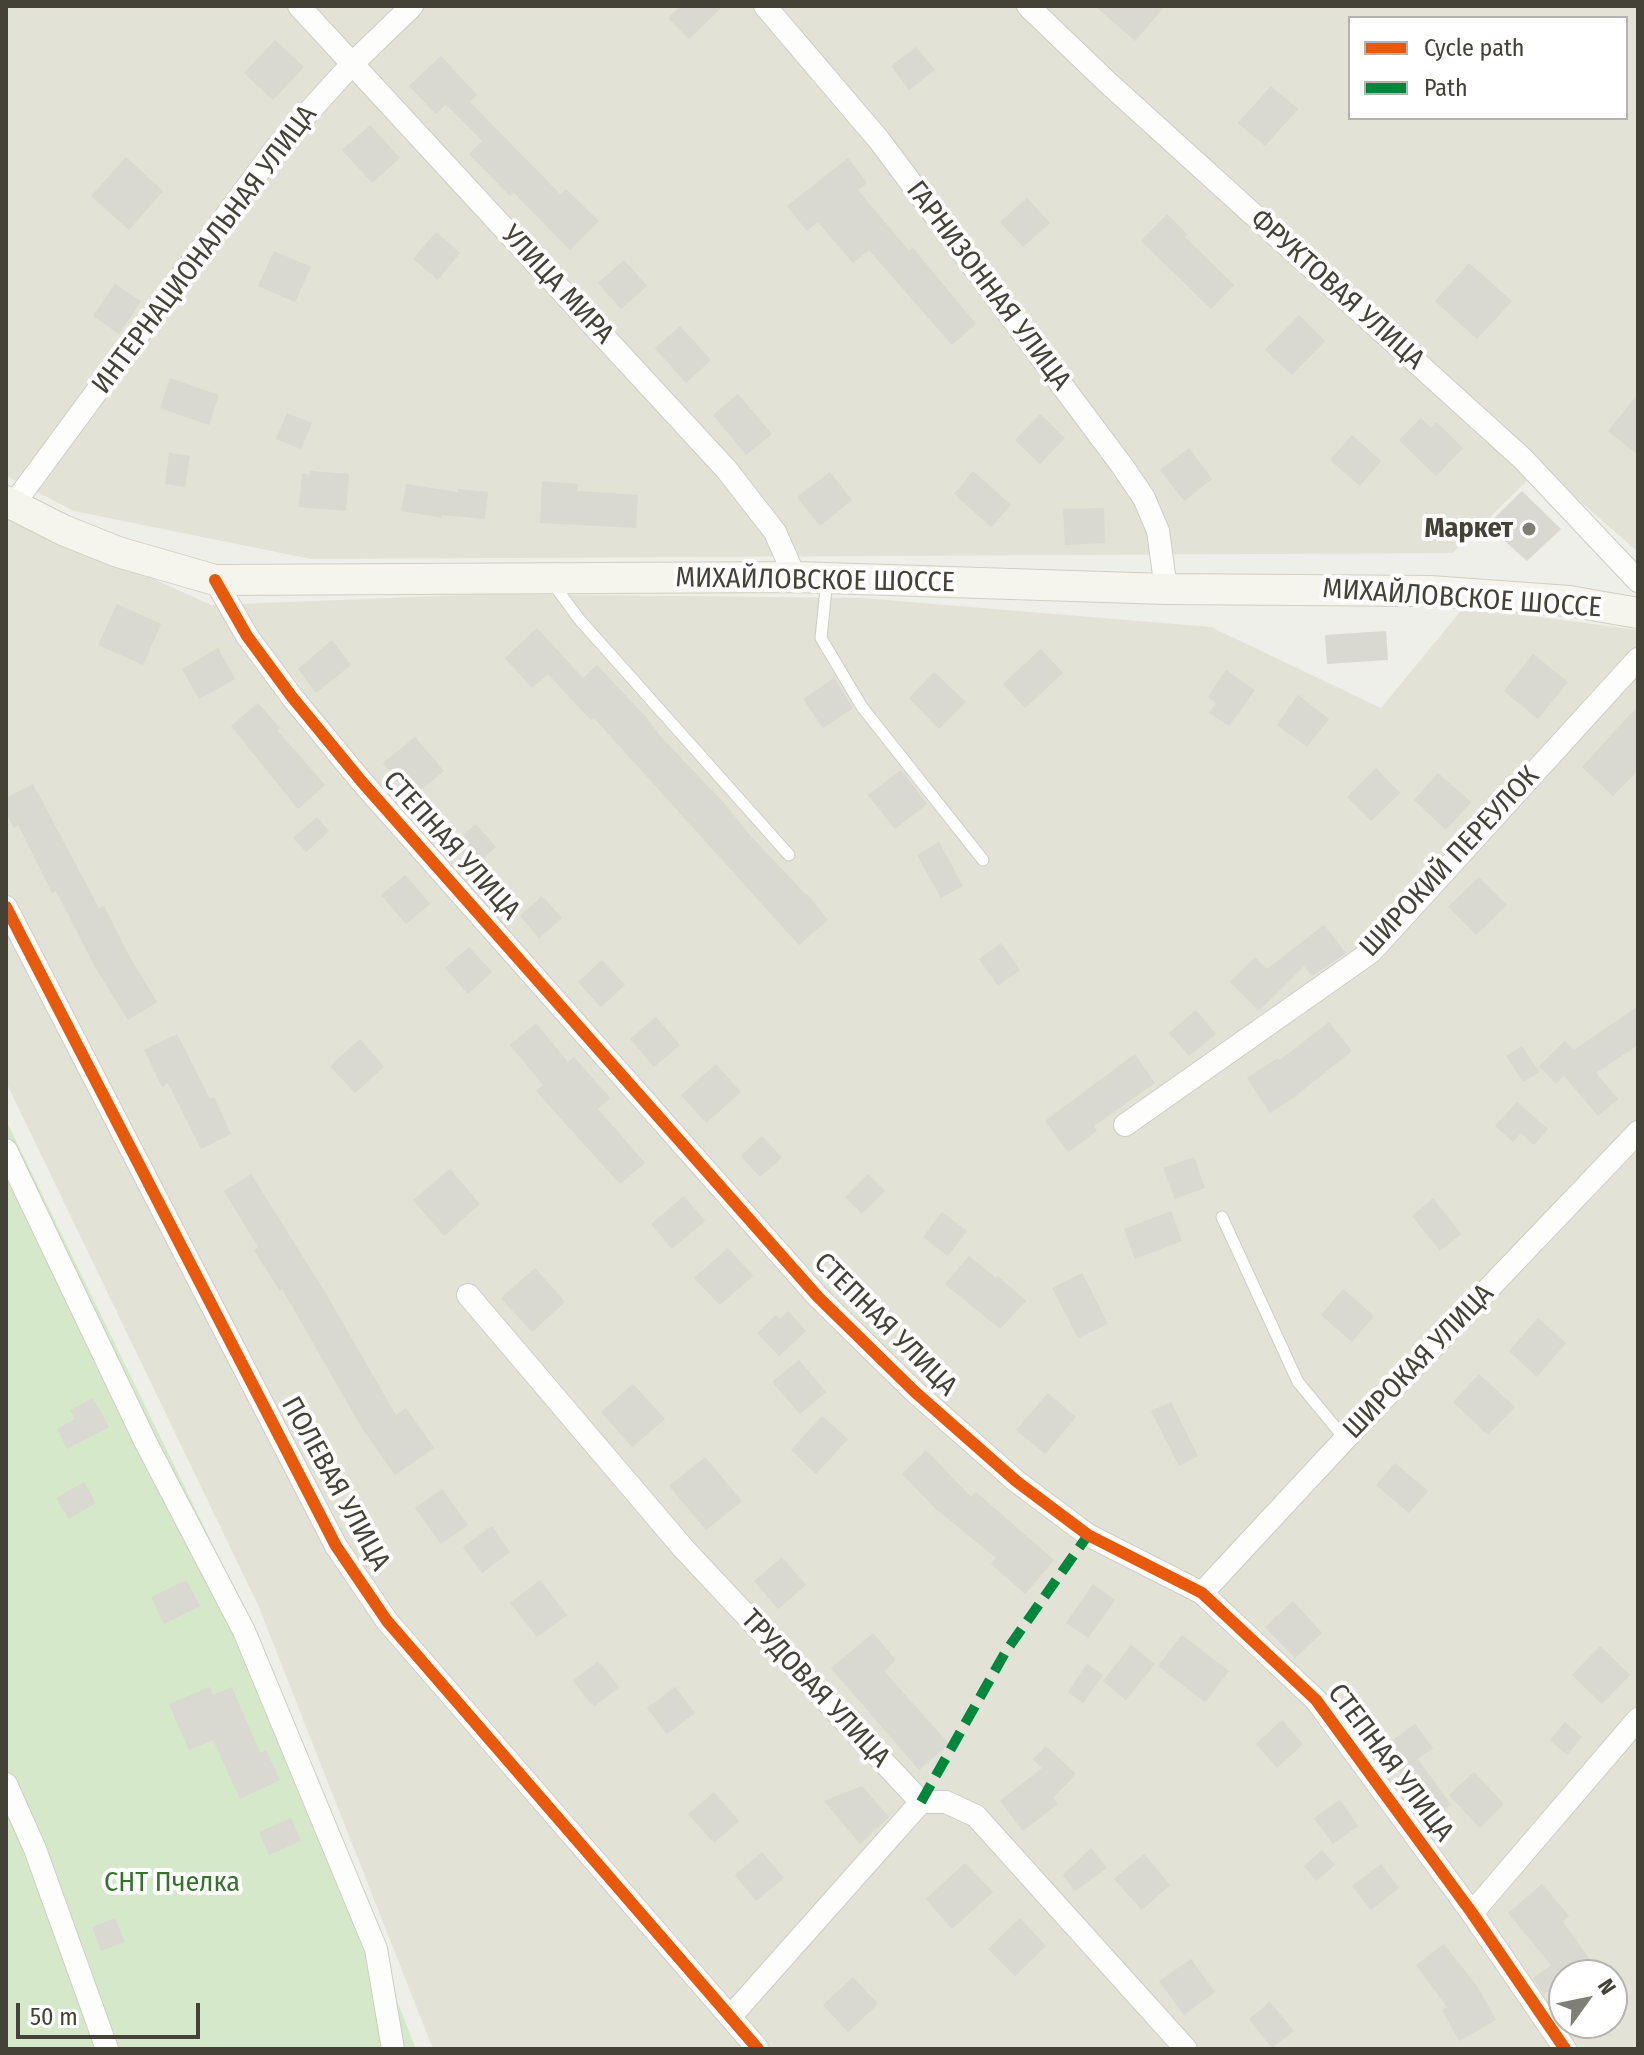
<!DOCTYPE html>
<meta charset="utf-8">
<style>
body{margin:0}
#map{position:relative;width:1644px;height:2055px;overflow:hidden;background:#efefe9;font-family:"Fira Sans Condensed",sans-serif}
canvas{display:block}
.frame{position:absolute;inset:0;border:8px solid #444236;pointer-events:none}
.legend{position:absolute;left:1348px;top:16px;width:280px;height:104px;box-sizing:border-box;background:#fff;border:2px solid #b4b3af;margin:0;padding:10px 14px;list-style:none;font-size:24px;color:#444236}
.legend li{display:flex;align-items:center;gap:16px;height:40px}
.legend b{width:40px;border:2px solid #b4b3af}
.north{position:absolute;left:1548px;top:1959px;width:80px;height:80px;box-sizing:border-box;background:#fff;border:2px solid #b4b3af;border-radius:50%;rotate:57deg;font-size:22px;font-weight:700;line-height:32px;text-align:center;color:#444236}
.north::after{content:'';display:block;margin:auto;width:28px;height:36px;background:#807f75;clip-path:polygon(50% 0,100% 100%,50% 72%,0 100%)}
.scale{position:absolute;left:16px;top:2003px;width:184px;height:36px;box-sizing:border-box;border:4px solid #444236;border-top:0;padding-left:10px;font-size:24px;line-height:28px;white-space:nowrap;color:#444236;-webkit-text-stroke:6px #fff;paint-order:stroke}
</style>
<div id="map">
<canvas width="1644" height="2055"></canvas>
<div class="frame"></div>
<ul class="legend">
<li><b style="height:10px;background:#e8590c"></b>Cycle path</li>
<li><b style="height:10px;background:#00873e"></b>Path</li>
</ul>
<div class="north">N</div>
<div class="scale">50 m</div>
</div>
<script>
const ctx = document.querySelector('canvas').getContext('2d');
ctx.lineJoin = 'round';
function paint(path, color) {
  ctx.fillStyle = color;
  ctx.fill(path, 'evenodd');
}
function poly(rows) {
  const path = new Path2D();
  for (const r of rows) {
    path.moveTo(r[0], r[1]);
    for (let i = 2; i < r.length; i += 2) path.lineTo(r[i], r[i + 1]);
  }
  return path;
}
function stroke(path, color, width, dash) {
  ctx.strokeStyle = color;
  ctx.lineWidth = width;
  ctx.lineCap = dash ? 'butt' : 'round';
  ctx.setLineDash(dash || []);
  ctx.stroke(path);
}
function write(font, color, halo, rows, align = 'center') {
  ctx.font = font + ' "Fira Sans Condensed",sans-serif';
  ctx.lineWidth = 8;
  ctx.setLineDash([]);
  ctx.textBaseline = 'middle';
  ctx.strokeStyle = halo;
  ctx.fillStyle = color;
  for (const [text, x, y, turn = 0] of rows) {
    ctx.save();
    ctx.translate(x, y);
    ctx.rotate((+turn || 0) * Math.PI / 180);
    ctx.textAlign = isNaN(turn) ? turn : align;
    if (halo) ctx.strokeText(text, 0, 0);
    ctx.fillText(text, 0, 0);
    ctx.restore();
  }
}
const residential = poly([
 [6,6,1638,6,1638,552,1541,467,1453,553,311,559,74,511,6,476],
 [1350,18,1626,18,1626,118,1350,118],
 [6,512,211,605,491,594,862,598,1211,627,1381,708,1464,607,1638,630,1638,2049,433,2049,258,1605,6,1082],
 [1564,1975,1612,1975,1612,2023,1564,2023]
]);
const green = poly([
 [6,1120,231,1582,416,2049,6,2049]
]);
const building = poly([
 [680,6,723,6,689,39,668,18],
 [1095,6,1165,6,1135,41],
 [275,40,304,67,273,100,244,73],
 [916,47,935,70,909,90,891,66],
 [441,56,477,95,470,102,561,195,566,189,599,221,570,250,514,193,510,196,469,154,482,141,446,105,436,114,409,86],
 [1271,86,1298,109,1265,146,1238,123],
 [370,125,400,158,372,183,342,150],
 [126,157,163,191,129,230,91,196],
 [848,158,867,183,858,190,909,251,913,248,976,324,952,345,869,250,853,263,818,222,807,231,787,206],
 [1027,198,1050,223,1023,247,1000,222],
 [1167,214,1187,234,1185,237,1234,285,1211,309,1141,241],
 [436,232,460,253,438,280,413,259],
 [274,251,311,267,295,302,258,286],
 [624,260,647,286,621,309,598,283],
 [1469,263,1512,301,1477,339,1435,301],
 [115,284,141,301,119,334,93,316],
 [1299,315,1325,341,1292,375,1265,350],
 [680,326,711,360,686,383,655,348],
 [170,378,219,395,209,425,160,408],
 [738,394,772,434,746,455,713,415],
 [1638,394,1638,455,1608,431],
 [287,413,312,423,301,449,276,439],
 [1040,414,1065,438,1040,464,1015,440],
 [1421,418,1431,428,1436,422,1463,448,1436,476,1399,440],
 [1352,435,1381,461,1360,486,1330,460],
 [1189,448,1212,479,1184,501,1160,470],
 [169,453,190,456,185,487,165,484],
 [310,471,349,474,346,511,299,507,302,473,309,475],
 [973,471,1011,505,991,527,954,494],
 [830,472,852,500,820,526,797,497],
 [542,481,578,484,578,491,638,495,636,528,540,523],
 [406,484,457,492,458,489,488,492,485,519,442,515,442,518,401,511],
 [1522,491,1561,529,1527,561,1487,525],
 [1104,508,1105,543,1065,545,1063,509],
 [117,604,161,624,143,665,98,645],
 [537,628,583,678,597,665,645,716,662,738,724,803,748,833,805,894,806,893,828,920,799,945,594,718,591,720,548,674,532,688,505,658],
 [1386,631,1388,660,1327,664,1325,635],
 [332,640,351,665,316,693,298,669],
 [218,648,235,679,199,699,182,669],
 [1041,649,1063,673,1025,708,1003,684],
 [1533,654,1568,682,1538,719,1504,691],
 [1226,670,1255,690,1229,726,1209,713,1216,703,1208,697],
 [934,672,966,702,939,729,909,698],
 [834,678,853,708,823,728,803,699],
 [1298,695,1329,719,1307,747,1277,725],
 [258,703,280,728,277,730,325,785,298,809,231,726],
 [1638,706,1638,770,1613,796,1582,767],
 [415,737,444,771,411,798,383,763],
 [1376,768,1400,793,1371,821,1347,797],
 [901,770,927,804,895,829,868,795],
 [1438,773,1471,802,1446,830,1414,800],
 [33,784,99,908,104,906,128,954,157,1002,128,1020,95,967,56,891,52,893,18,825,14,828,6,813,6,798],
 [317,817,329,831,306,852,293,838],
 [476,824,496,847,474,866,454,843],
 [939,842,963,886,941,898,917,855],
 [405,875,430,904,406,924,381,895],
 [1479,877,1507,905,1476,935,1448,907],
 [542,896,562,918,539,938,520,916],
 [1324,925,1346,953,1312,976,1304,966,1259,1011,1230,982,1255,957,1267,969],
 [1001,943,1020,970,998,986,979,959],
 [469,947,492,972,468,994,445,968],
 [602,960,625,985,601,1007,578,982],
 [1638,1006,1638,1045,1596,1073,1618,1099,1598,1116,1564,1076,1556,1084,1539,1066,1565,1041,1574,1050],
 [1196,1010,1216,1034,1189,1056,1169,1033],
 [656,1017,680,1045,654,1067,630,1039],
 [1329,1022,1352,1051,1293,1098,1270,1113,1247,1078,1278,1058,1280,1060],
 [536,1023,568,1062,574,1057,610,1098,598,1109,645,1163,620,1184,536,1091,543,1085,510,1045],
 [177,1034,210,1099,214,1097,231,1134,201,1149,168,1083,162,1087,144,1050],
 [360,1039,384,1067,355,1093,330,1066],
 [1522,1046,1539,1072,1523,1082,1506,1056],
 [1135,1054,1155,1083,1094,1126,1097,1131,1068,1152,1045,1121],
 [716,1064,741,1092,706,1123,681,1095],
 [1517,1102,1548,1129,1534,1145,1521,1133,1513,1142,1495,1126],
 [762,1136,782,1158,760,1177,741,1156],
 [1194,1157,1205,1188,1175,1199,1163,1168],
 [450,1169,480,1204,444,1236,413,1200],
 [251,1174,325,1292,396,1415,406,1408,434,1448,395,1475,363,1430,282,1289,280,1291,254,1250,258,1247,224,1191],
 [868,1174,885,1191,862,1214,845,1197],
 [684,1196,705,1221,672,1249,651,1224],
 [1433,1198,1461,1234,1440,1251,1412,1216],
 [1171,1211,1182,1241,1135,1259,1124,1229],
 [942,1212,967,1231,948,1256,923,1237],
 [728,1248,753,1276,720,1305,694,1278],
 [969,1256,996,1278,998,1276,1026,1301,1000,1329,945,1284],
 [535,1268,565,1302,532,1332,501,1298],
 [1082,1273,1108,1324,1078,1338,1052,1288],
 [1343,1289,1374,1316,1352,1342,1321,1315],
 [788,1311,806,1331,779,1356,757,1333,776,1315,780,1319],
 [1538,1318,1566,1343,1537,1377,1509,1351],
 [799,1360,826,1392,800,1414,772,1382],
 [1479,1374,1515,1407,1488,1435,1453,1402],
 [633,1384,665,1419,632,1447,601,1412],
 [1048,1393,1076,1417,1045,1454,1016,1430],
 [93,1398,109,1427,67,1449,57,1429,75,1419,70,1410],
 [1171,1402,1198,1456,1179,1466,1151,1411],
 [822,1416,848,1439,816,1474,791,1450],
 [926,1450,971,1497,976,1492,1054,1560,1025,1594,991,1564,996,1558,936,1509,902,1474],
 [705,1457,742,1501,706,1530,669,1486],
 [1395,1463,1428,1491,1409,1513,1376,1485],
 [84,1482,96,1503,69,1519,56,1498],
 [442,1489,468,1525,441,1544,415,1508],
 [492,1526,510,1552,482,1573,463,1547],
 [782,1557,806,1585,778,1609,754,1581],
 [186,1580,200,1606,164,1624,151,1597],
 [540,1580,567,1615,537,1637,510,1603],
 [1093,1584,1115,1600,1088,1638,1066,1623],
 [1293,1601,1322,1633,1295,1658,1265,1627],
 [873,1633,896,1660,884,1671,949,1744,919,1770,831,1668],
 [1182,1635,1229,1671,1205,1702,1158,1666],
 [1131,1645,1155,1664,1126,1700,1103,1681],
 [1600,1646,1630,1675,1602,1704,1572,1675],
 [598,1661,619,1687,594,1707,573,1681],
 [1087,1664,1103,1675,1083,1703,1068,1692],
 [210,1687,213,1695,232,1687,260,1753,266,1750,280,1780,240,1799,213,1740,189,1750,169,1704],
 [675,1687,695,1713,667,1734,647,1708],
 [1282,1720,1303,1744,1277,1768,1256,1744],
 [1565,1722,1582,1737,1567,1755,1550,1740],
 [1415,1724,1433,1748,1418,1759,1451,1805,1430,1820,1415,1799,1418,1796,1382,1748],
 [1046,1746,1076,1774,1053,1798,1058,1804,1023,1831,1000,1801,1042,1768,1033,1759],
 [1474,1772,1504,1804,1480,1828,1449,1795],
 [862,1786,889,1817,860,1844,824,1801],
 [714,1792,739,1821,714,1843,688,1814],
 [1340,1800,1358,1826,1333,1844,1314,1818],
 [291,1818,301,1841,269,1855,259,1832],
 [1091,1848,1107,1868,1075,1891,1063,1875],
 [1322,1850,1335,1865,1316,1881,1304,1866],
 [762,1852,784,1878,756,1901,735,1875],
 [1144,1854,1170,1885,1142,1910,1114,1879],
 [965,1863,993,1892,952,1929,926,1899],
 [1381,1864,1399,1888,1371,1910,1352,1886],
 [1542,1884,1569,1916,1562,1921,1595,1966,1579,1975,1564,1975,1564,1983,1544,1994,1533,1978,1551,1965,1508,1913],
 [115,1918,125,1942,101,1951,92,1927],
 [1020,1918,1046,1946,1015,1976,988,1949],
 [1444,1944,1479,1989,1496,2020,1459,2041,1442,2010,1447,2007,1416,1965],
 [1191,1959,1215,1992,1184,2015,1159,1981],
 [853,1977,878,2004,848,2032,823,2005],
 [1270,2002,1294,2031,1272,2048,1249,2019]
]);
const lane = poly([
 [827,579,821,638,862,707,983,860],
 [551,581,579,619,789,855],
 [1222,1217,1298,1382,1345,1439]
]);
const street = poly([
 [299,6,726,469,775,532,795,577],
 [765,6,879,140,1123,467,1144,498,1158,531,1166,589],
 [1028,6,1106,81,1523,459,1638,581],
 [13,505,276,148,353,63,412,6],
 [215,580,247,636,292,697,362,782,818,1297,915,1392,1016,1481,1088,1535,1202,1593,1316,1700,1472,1913,1565,2049],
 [6,907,336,1546,387,1621,758,2049],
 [1125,1125,1371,952,1638,659],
 [6,1150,146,1443,244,1631,376,1949,393,2049],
 [468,1295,684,1549,921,1802,946,1802,976,1816,1186,2049],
 [1202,1593,1345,1439,1638,1132],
 [6,1784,35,1849,107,2049],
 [1472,1913,1638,1719],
 [731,2016,921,1802]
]);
const secondary = poly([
 [6,501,63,530,118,552,215,580,795,577,1166,589,1430,591,1569,601,1638,613]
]);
const quiet = poly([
 [921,1802,1006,1651,1088,1535]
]);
const cycleway = poly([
 [215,580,247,636,292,697,362,782,818,1297,915,1392,1016,1481,1088,1535,1202,1593,1316,1700,1472,1913,1565,2049],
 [6,907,336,1546,387,1621,758,2049]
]);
const markers = [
 [1529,529,8,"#807f75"]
];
const streetNames = [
 ["ИНТЕРНАЦИОНАЛЬНАЯ УЛИЦА",205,250,-53],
 ["УЛИЦА МИРА",557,285,47],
 ["ГАРНИЗОННАЯ УЛИЦА",988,286,53],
 ["ФРУКТОВАЯ УЛИЦА",1337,290,42],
 ["МИХАЙЛОВСКОЕ ШОССЕ",815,581,1],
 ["МИХАЙЛОВСКОЕ ШОССЕ",1462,599,4],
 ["СТЕПНАЯ УЛИЦА",451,846,48],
 ["ШИРОКИЙ ПЕРЕУЛОК",1450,862,-47],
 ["СТЕПНАЯ УЛИЦА",885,1325,45],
 ["ШИРОКАЯ УЛИЦА",1419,1362,-46],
 ["ПОЛЕВАЯ УЛИЦА",335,1484,61],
 ["ТРУДОВАЯ УЛИЦА",815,1689,47],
 ["СТЕПНАЯ УЛИЦА",1390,1763,53]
];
const poiNames = [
 ["Маркет",1513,529]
];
const parkNames = [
 ["СНТ Пчелка",172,1883]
];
paint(residential, '#e3e2d6');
paint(green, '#d5e9ca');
paint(building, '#d9d8d1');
stroke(lane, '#cdcdc7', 13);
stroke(street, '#cdcdc7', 24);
stroke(secondary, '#cfcfc2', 32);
stroke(lane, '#fdfdfc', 11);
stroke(street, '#fdfdfc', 22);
stroke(secondary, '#f5f5ee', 30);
stroke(quiet, '#00873e', 10, [20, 10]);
stroke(cycleway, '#e8590c', 12);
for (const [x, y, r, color] of markers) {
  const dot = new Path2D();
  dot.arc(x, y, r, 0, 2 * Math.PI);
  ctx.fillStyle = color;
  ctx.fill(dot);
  stroke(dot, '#fff', 3);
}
write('28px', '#444236', '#fff', streetNames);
write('bold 28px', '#444236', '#fff', poiNames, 'right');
write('28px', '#35722c', '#fff', parkNames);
</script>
